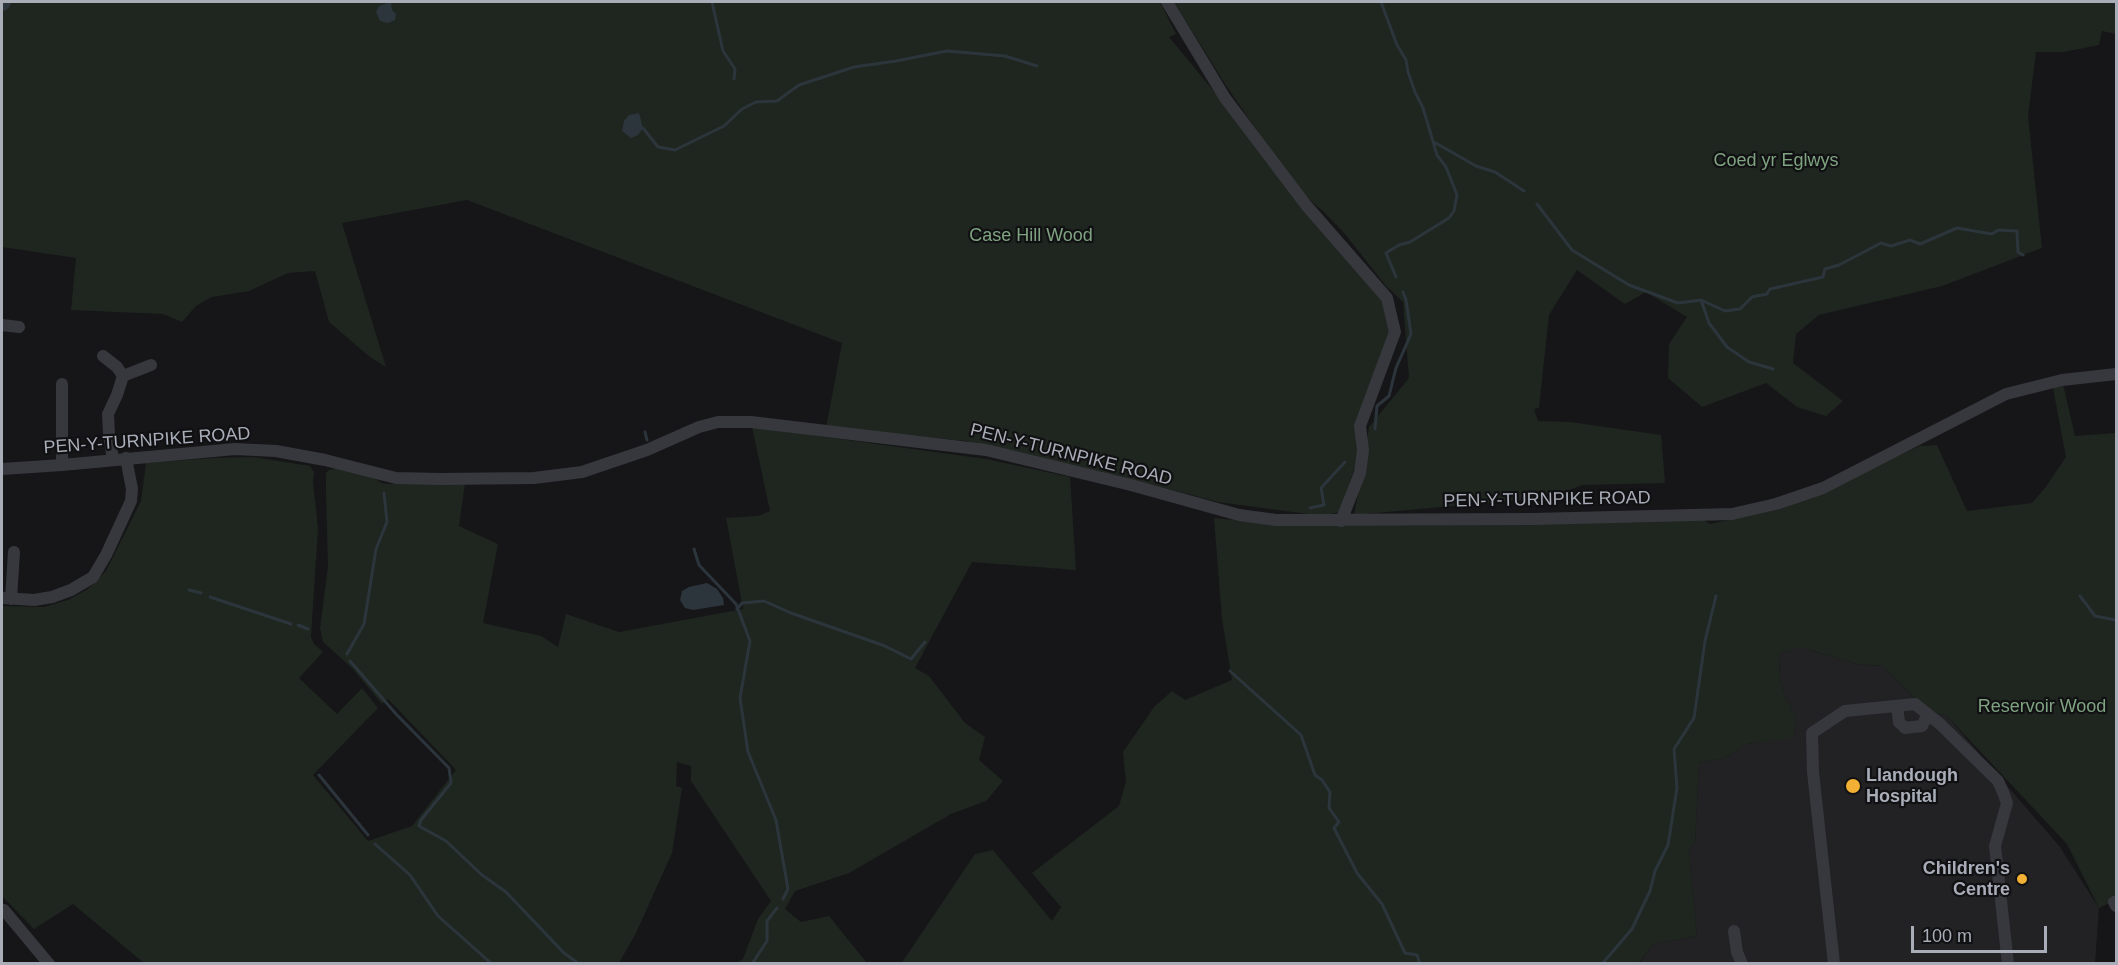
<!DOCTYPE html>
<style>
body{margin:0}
#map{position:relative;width:2118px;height:965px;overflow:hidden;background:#161618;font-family:Arial,sans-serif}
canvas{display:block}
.frame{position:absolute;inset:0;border:3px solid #a8adb8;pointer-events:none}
.scale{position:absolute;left:1911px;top:926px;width:136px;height:27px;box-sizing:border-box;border:3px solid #a8adb8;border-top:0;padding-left:8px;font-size:18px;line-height:21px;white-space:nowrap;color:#a8adb8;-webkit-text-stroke:4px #111113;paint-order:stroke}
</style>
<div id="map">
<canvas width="2118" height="965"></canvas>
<div class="frame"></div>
<div class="scale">100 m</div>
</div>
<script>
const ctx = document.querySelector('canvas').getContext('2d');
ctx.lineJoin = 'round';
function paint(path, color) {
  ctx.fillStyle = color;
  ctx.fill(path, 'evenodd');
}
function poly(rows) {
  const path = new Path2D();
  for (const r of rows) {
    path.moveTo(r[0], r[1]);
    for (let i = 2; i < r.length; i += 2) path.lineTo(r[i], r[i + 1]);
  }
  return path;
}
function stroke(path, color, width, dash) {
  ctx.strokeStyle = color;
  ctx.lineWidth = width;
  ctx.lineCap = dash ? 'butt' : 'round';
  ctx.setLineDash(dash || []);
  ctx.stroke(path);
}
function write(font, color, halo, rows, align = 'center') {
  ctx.font = font + ' Arial,sans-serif';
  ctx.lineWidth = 4.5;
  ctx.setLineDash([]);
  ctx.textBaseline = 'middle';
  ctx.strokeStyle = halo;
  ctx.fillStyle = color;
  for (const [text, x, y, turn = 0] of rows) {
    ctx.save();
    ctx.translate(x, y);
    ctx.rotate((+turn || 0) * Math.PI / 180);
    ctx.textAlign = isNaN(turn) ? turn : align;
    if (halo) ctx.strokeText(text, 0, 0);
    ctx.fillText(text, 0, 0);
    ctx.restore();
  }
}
const built = poly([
 [1800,647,1857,664,1883,666,1928,712,1946,715,2060,847,2099,908,2095,963,1639,964,1653,944,1697,936,1689,851,1695,842,1699,763,1725,758,1747,744,1794,737,1796,716,1786,699,1780,680,1779,654]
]);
const green = poly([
 [2,2,1160,2,1176,34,1169,37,1383,296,1393,332,1359,424,1362,448,1339,512,1323,516,1218,502,1119,476,1018,458,967,441,826,428,842,343,467,200,342,223,386,367,370,357,329,322,315,271,288,273,249,291,212,297,196,306,182,322,163,314,71,310,76,258,2,247],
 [1174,2,2116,2,2116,34,2102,31,2099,45,2064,52,2036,52,2028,116,2042,248,1942,286,1819,315,1796,334,1793,363,1843,401,1826,416,1797,407,1766,383,1702,407,1668,378,1669,344,1687,317,1646,292,1625,304,1577,270,1549,315,1539,408,1534,409,1538,421,1570,422,1661,435,1665,483,1582,485,1551,497,1354,515,1365,459,1369,427,1409,378,1403,302,1386,286,1345,234,1324,212,1297,189,1225,84],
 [2062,380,2075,436,2116,433,2116,900,2099,908,2067,844,1946,715,1929,712,1883,666,1857,664,1800,647,1779,654,1780,680,1786,699,1796,716,1794,738,1747,744,1725,758,1699,763,1695,842,1689,851,1697,936,1653,944,1639,963,901,964,975,854,993,850,1052,921,1061,907,1032,873,1119,806,1126,782,1123,752,1154,707,1172,691,1185,700,1232,680,1222,619,1214,518,1285,525,1704,520,1710,524,1781,509,1920,446,1937,445,1967,511,2032,503,2045,488,2066,457,2052,383],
 [752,427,986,459,1070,477,1076,570,972,562,915,668,929,676,965,723,985,737,979,760,1003,781,986,801,951,814,849,873,795,891,785,909,801,922,829,916,867,963,737,963,743,959,758,919,771,901,691,781,691,766,677,762,676,786,682,788,672,853,636,933,619,963,144,963,73,904,34,929,2,896,2,606,44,607,68,600,88,589,106,571,141,501,146,463,212,458,253,457,310,466,314,472,313,482,318,528,311,637,314,644,323,652,299,678,337,714,362,688,378,708,313,775,368,841,412,826,456,770,388,699,382,704,352,668,323,642,320,628,328,566,326,494,326,473,329,470,338,468,370,476,382,483,388,484,465,483,459,526,498,544,483,623,541,636,558,647,566,614,619,632,743,609,726,518,758,516,770,511]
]);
const water = poly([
 [391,2,392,10,396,14,395,20,388,23,380,21,376,12,379,6],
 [639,113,643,128,638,135,631,138,622,131,624,121,629,115],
 [707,583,717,589,723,598,724,605,693,610,685,608,680,600,682,591,689,587]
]);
const stream = poly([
 [712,2,723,51,735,69,734,79],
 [1381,2,1397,45,1406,60,1408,72,1415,92,1423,108,1437,155,1446,167,1457,195,1454,211,1449,218,1410,242,1399,245,1386,253,1396,277],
 [643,128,658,147,675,150,724,126,742,109,756,102,777,101,799,85,854,67,896,61,947,51,1005,56,1037,66],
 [1434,142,1476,166,1495,172,1524,191],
 [1537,204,1572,250,1629,285,1678,303,1701,300,1725,311,1740,309,1752,297,1767,294,1770,289,1823,277,1825,269,1839,265,1881,243,1891,246,1910,240,1920,244,1957,228,1992,234,1998,230,2017,231,2018,252,2023,255],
 [1701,300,1709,323,1727,347,1749,362,1773,369],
 [1375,429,1377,406,1389,396,1396,368,1411,334,1406,300,1403,292],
 [645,432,647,440],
 [1310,508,1324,505,1321,488,1345,462],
 [694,549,699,565,736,604,750,641,740,698,748,752,776,820,788,889,783,899],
 [189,590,201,593],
 [2080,596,2095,616,2116,620],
 [210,597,291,624],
 [737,609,742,603,764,601,791,613,885,646,911,659,925,642],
 [298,625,308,629],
 [347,654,364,624,376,549,387,522,384,493],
 [350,661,396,714,449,768,451,783,421,820,419,826,446,841,482,875,506,892,564,953,579,964],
 [1230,671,1301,735,1315,775,1322,780,1330,792,1329,808,1339,822,1334,828,1357,873,1382,904,1405,953,1417,955,1420,964],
 [319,775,368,835],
 [375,844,410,875,438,916,492,964],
 [752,964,767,941,767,921,777,908],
 [1602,964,1632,929,1650,891,1655,871,1668,845,1677,788,1674,749,1694,718,1705,641,1716,596]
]);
const river = poly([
 [2,3,3,2]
]);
const minor = poly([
 [1167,2,1225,98,1306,205,1387,298,1395,332,1360,426,1363,450,1360,473,1341,521],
 [2,325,19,327],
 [103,356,117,367,123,376],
 [62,384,62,465],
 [113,460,109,434,108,414,117,395,123,376,151,365],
 [2,469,62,465,235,449,276,451,325,460,396,478,440,479,534,478,582,472,647,450,699,427,718,422,751,422,986,450,1131,485,1239,515,1276,520,1534,519,1732,514,1776,504,1823,488,2006,394,2062,380,2116,374],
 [2,598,34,600,52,597,71,590,93,577,106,555,131,501,132,489,126,458],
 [11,599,14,552],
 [1897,706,1899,722,1905,728,1922,726,1928,714],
 [2114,902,2116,906],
 [4,910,49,964],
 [1734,931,1737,952,1742,964],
 [1834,964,1813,772,1812,733,1845,711,1915,704,1940,724,1998,781,2003,792,2007,803,1995,846,2008,964]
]);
const markers = [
 [1853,786,8,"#f2b134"],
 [2022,879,6,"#f2b134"]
];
const parkNames = [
 ["Coed yr Eglwys",1776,161],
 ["Case Hill Wood",1031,236],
 ["Reservoir Wood",2042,707]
];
const streetNames = [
 ["PEN-Y-TURNPIKE ROAD",147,441,-4],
 ["PEN-Y-TURNPIKE ROAD",1071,455,14],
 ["PEN-Y-TURNPIKE ROAD",1547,500,-1]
];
const poiNames = [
 ["Llandough",1866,776],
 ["Hospital",1866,797],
 ["Children's",2010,869,"right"],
 ["Centre",2010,890,"right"]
];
paint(built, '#222225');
paint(green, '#1e261f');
paint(water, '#2c353c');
stroke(stream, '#2c353c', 3);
stroke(river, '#2c353c', 16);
stroke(minor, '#37383d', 12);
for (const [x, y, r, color] of markers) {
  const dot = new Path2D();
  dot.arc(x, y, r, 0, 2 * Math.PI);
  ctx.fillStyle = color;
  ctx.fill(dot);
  stroke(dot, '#111113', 2);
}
write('18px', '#7fa381', '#111113', parkNames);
write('18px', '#a8adb8', '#111113', streetNames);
write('bold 18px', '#a8adb8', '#111113', poiNames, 'left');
</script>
